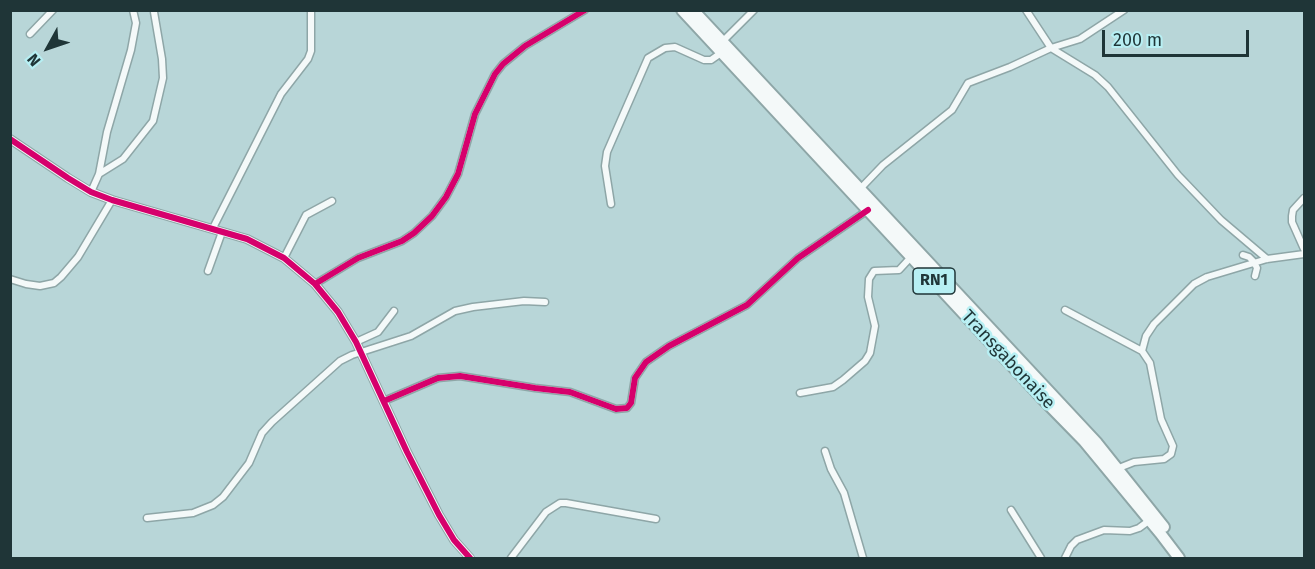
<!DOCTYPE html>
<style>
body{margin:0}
#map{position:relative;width:1315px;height:569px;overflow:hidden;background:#b8d6d8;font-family:"Fira Sans",sans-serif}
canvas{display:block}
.frame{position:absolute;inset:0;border:12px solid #1f3537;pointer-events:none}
.north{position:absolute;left:18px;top:18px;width:60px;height:60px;-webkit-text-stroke:4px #b7eff3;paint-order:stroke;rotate:230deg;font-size:16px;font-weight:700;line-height:24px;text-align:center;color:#1f3537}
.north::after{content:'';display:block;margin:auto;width:21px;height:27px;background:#1f3537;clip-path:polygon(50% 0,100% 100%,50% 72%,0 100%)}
.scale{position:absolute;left:1102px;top:30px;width:147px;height:27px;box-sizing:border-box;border:3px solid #1f3537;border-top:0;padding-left:8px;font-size:18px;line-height:21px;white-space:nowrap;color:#1f3537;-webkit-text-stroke:4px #b7eff3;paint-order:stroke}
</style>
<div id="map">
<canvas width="1315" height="569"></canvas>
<div class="frame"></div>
<div class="north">N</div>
<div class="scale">200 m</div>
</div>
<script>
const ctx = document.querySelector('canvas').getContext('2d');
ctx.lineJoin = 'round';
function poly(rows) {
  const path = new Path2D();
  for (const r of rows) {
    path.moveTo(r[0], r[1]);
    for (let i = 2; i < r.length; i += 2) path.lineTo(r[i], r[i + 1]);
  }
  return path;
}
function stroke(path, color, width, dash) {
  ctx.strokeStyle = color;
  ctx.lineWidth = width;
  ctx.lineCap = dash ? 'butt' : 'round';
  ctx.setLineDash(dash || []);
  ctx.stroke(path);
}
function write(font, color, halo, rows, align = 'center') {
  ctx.font = font + ' "Fira Sans",sans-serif';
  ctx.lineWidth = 5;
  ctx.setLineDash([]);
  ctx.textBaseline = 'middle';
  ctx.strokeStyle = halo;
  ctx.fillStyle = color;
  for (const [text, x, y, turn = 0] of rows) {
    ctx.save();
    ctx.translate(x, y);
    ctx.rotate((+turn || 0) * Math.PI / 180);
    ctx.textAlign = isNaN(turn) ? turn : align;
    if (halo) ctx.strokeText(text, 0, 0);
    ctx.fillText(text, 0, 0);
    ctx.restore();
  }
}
const minor = poly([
 [1026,10,1051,48,1095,75,1108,87,1178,175,1221,220,1267,259],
 [30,34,53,10],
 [722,42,754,10],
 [99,174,123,159,153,121,163,78,162,59,154,12],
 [860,189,883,165,952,110,968,83,1010,67,1051,48,1080,39,1124,10],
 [91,192,99,174,107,132,131,50,136,23,133,10],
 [1304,198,1293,210,1292,216,1292,222,1304,249],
 [611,204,605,166,607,152,648,58,665,48,675,47,704,60,711,60,721,53],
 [213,228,281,94,308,59,311,51,311,10],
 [1243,255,1249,257,1254,262,1257,268,1255,276],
 [284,258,306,215,332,201],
 [208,271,222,232],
 [10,279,26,284,40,286,54,283,61,277,78,257,112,200],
 [315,284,358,258,402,241,414,233,432,216,446,197,458,174,475,114,495,74,503,64,525,46,585,10],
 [1065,310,1142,351],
 [356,342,378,332,394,311],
 [800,393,833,387,843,380,865,361,870,353,875,326,868,297,869,279,874,271,899,270,911,257],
 [384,401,438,378,460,376,535,388,570,392,616,409,627,408,631,403,635,378,646,362,669,346,747,305,798,258,868,210],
 [825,451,831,469,844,493,863,558],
 [1119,468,1134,462,1164,459,1171,454,1173,446,1161,419,1150,363,1142,351,1146,336,1154,324,1194,284,1207,277,1267,259,1304,254],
 [1011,510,1041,558],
 [147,518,193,513,213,505,223,497,249,463,262,433,272,422,340,361,352,355,411,336,455,311,473,307,524,301,545,302],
 [511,558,546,512,560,503,566,503,656,519],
 [1065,558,1071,546,1077,540,1104,530,1130,531,1139,528,1150,520]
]);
const tertiary = poly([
 [10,139,68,178,91,192,112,200,247,239,284,258,315,284,338,312,356,342,407,452,439,515,454,540,470,558]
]);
const trunk = poly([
 [682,10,1042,398,1084,441,1160,533,1179,558],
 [693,10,1097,443,1164,527]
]);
const cycleway = poly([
 [10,139,68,178,91,192,112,200,247,239,284,258,315,284,338,312,356,342,407,452,439,515,454,540,470,558],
 [315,284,358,258,402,241,414,233,432,216,446,197,458,174,475,114,495,74,503,64,525,46,585,10],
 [384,401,438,378,460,376,535,388,570,392,616,409,627,408,631,403,635,378,646,362,669,346,747,305,798,258,868,210]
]);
const shields = [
 [934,281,42]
];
const shieldNames = [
 ["RN1",934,281]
];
const streetNames = [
 ["Transgabonaise",1008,360,47]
];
stroke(minor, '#8ea6a7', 9);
stroke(tertiary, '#8ea6a7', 10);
stroke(trunk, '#8ea6a7', 14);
stroke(minor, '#f4f9f9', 6);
stroke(tertiary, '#f4f9f9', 8);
stroke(trunk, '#f4f9f9', 10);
stroke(cycleway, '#d6006c', 6);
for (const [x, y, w] of shields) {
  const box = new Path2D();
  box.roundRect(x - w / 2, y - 13, w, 26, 4.5);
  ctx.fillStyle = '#b7eff3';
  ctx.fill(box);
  stroke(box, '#1f3537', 1.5);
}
write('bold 16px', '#1f3537', null, shieldNames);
write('18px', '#1f3537', '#b7eff3', streetNames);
</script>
